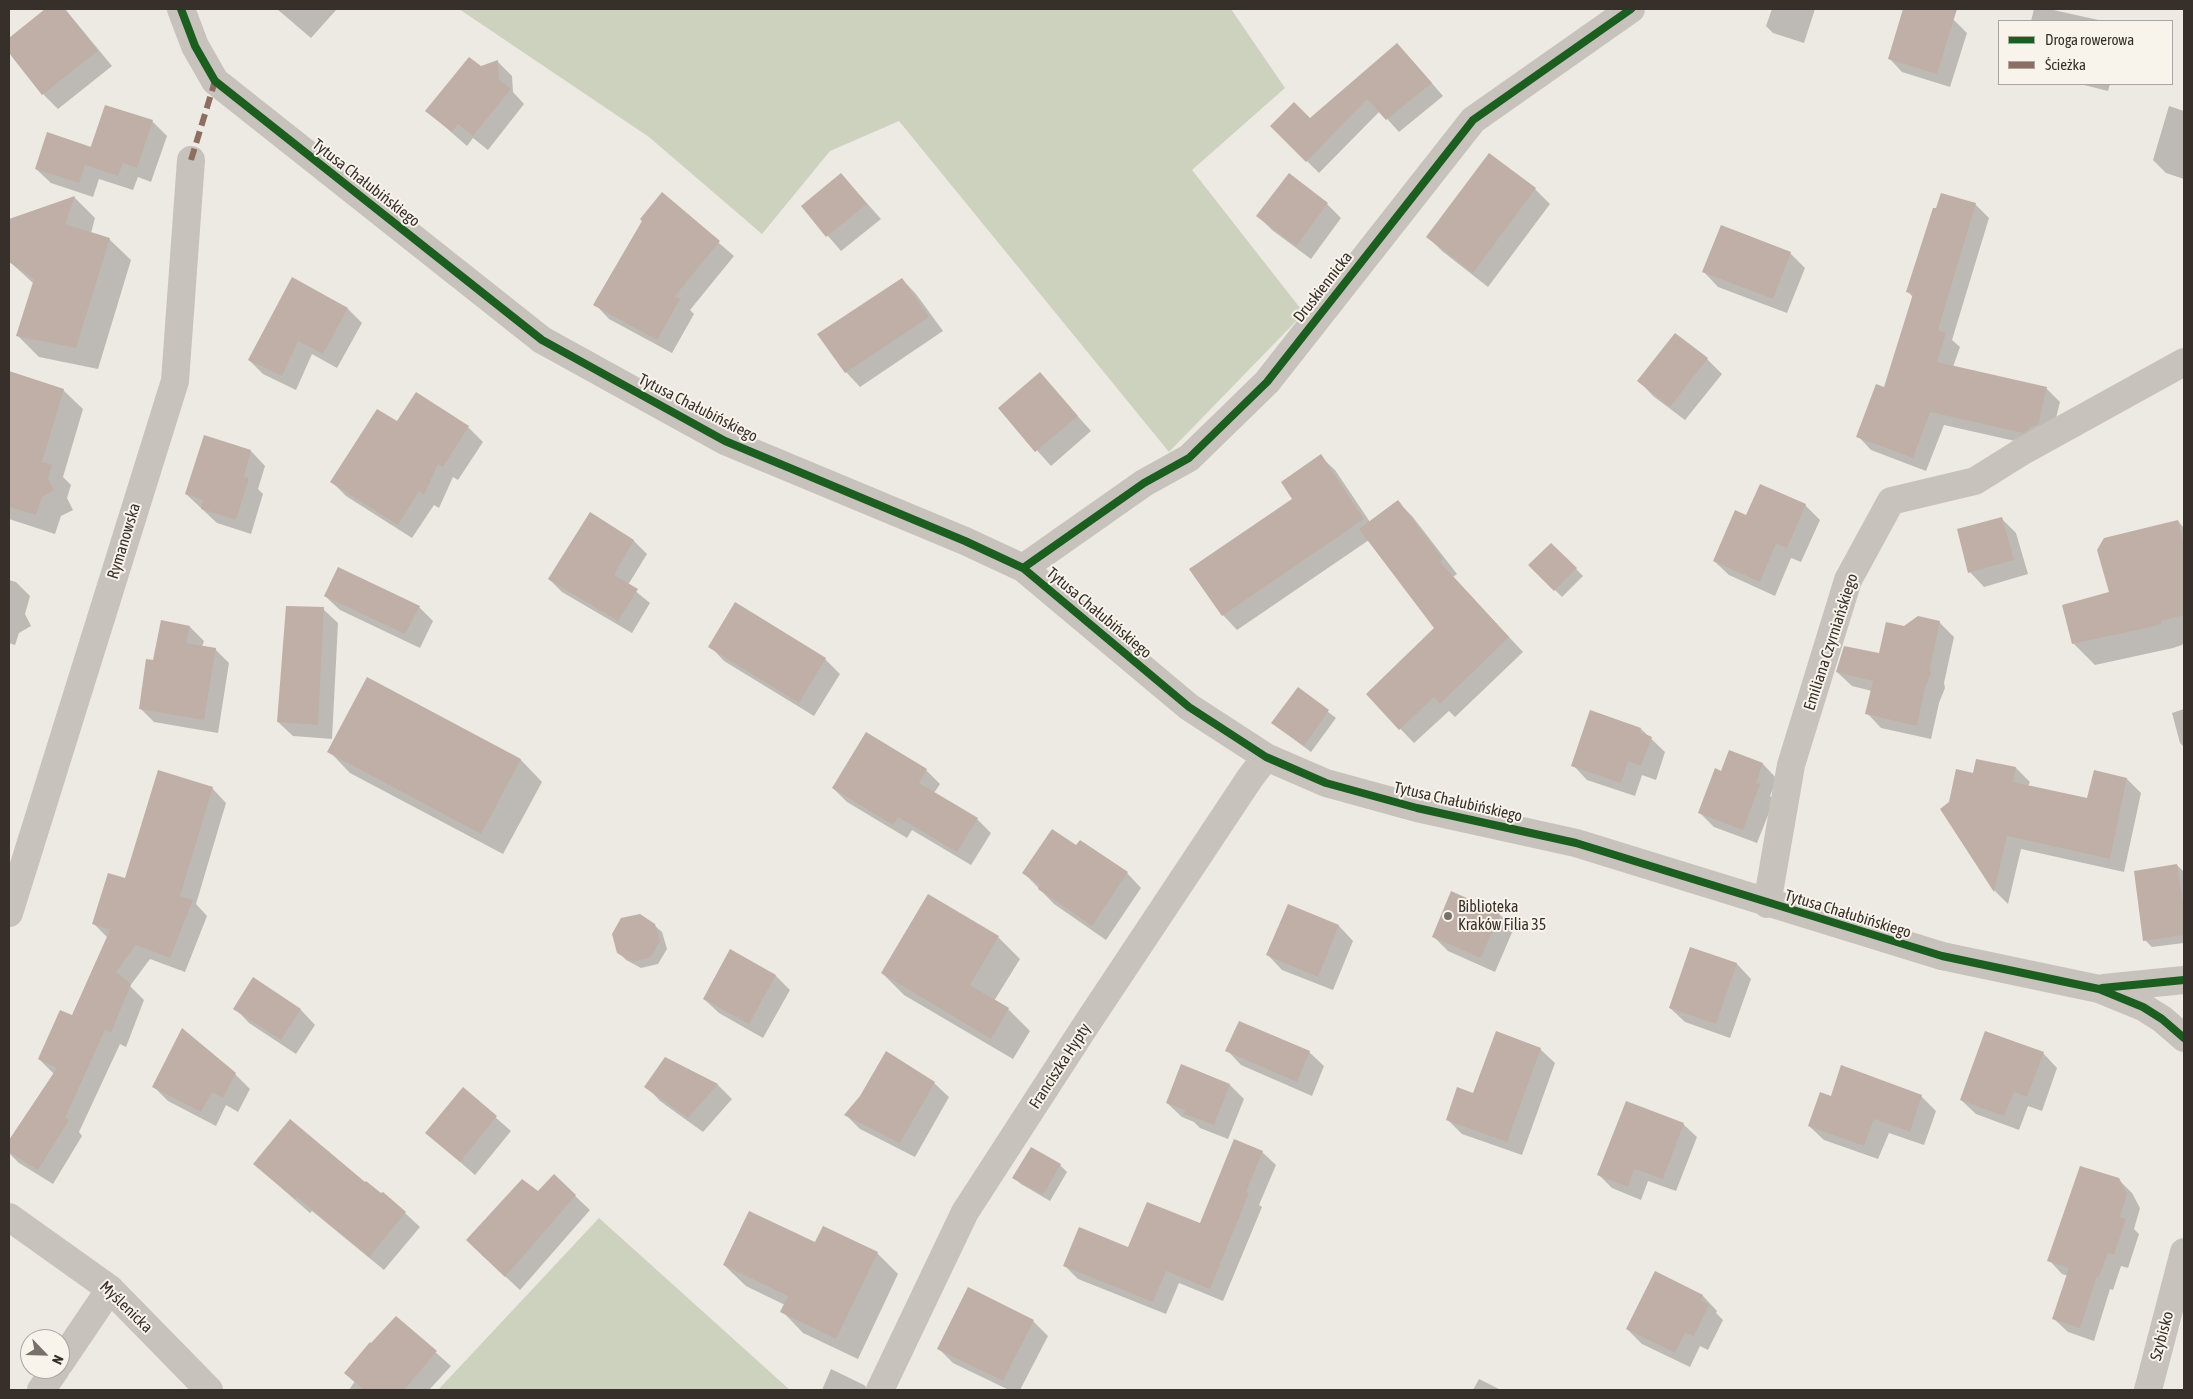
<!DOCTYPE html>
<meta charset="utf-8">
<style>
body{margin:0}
#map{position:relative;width:2193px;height:1399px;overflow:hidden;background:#ede9e3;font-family:"Asap Condensed",sans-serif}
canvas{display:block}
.frame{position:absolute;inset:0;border:10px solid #372f2a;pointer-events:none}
.legend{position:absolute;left:1998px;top:20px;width:175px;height:65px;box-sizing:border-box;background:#f9f4eb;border:1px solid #aba59e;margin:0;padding:6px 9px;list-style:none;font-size:15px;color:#372f2a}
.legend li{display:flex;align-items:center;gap:10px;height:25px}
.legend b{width:25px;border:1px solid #aba59e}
.north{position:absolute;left:20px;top:1329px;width:50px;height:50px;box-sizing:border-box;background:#f9f4eb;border:1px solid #aba59e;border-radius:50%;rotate:114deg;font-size:14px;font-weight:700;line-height:20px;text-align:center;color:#372f2a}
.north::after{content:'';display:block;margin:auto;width:18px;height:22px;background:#77706b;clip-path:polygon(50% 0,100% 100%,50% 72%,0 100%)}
</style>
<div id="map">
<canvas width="2193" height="1399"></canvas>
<div class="frame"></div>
<ul class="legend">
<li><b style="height:6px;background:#1b5e20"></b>Droga rowerowa</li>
<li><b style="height:6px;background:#8d6e63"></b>Ścieżka</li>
</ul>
<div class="north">N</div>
</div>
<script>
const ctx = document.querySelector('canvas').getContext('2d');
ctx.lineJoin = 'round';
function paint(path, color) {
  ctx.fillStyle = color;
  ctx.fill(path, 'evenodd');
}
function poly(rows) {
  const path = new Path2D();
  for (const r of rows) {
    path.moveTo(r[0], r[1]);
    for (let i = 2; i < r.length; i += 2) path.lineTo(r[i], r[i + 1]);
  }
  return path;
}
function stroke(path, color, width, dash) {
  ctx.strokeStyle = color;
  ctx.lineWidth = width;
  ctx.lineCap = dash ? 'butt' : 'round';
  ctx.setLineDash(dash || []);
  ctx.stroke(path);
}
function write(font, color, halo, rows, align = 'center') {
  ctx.font = font + ' "Asap Condensed",sans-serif';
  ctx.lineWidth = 4;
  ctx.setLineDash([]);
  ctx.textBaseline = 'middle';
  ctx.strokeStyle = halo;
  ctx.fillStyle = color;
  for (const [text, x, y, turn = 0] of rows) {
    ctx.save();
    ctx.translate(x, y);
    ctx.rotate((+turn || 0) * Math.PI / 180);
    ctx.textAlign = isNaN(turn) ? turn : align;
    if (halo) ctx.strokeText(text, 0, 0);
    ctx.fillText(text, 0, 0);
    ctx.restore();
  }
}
const green = poly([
 [459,9,1231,9,1285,88,1192,170,1304,313,1169,452,899,121,830,151,762,234,649,137],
 [599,1218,790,1390,438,1390]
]);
const shadow = poly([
 [47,9,65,9,112,66,58,109,43,94,9,51,9,39],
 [277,9,337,9,311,38],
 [1772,9,1815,9,1804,43,1773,33,1766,26],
 [1905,9,1918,9,1954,20,1967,33,1950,87,1902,72,1889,58],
 [2034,9,2049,9,2103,21,2031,21],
 [1409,57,1443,96,1399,132,1380,111,1319,173,1272,126,1310,119],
 [498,62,512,76,513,92,524,104,488,150,473,138,467,146,427,111,481,68],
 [2080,84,2110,84,2108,91],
 [2169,106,2184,111,2184,179,2166,173,2153,160],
 [152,121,167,136,151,182,138,177,133,190,99,179,93,197,51,183,36,169],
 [1489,155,1535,189,1550,204,1488,287,1442,251,1428,237],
 [841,174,881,219,841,251,803,207],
 [662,194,734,256,690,310,694,314,672,353,609,319,595,304],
 [74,197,95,218,91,233,109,239,131,260,98,369,39,357,18,336,34,284,9,261,9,223,12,219],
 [1327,204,1341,218,1311,259,1272,230,1258,216],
 [1975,204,1989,218,1952,340,1960,347,1953,367,2047,389,2060,402,2051,438,2037,446,1944,425,1926,471,1871,450,1858,436,1885,389,1913,297,1907,291],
 [1790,253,1805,268,1787,313,1718,287,1704,272],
 [292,279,348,309,362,323,337,368,312,354,296,390,263,374,249,360],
 [902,279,916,294,943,331,860,387,846,372],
 [1675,334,1707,359,1722,374,1685,420,1653,396,1639,381],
 [9,372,63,390,83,409,63,477,71,485,67,498,73,510,61,516,55,534,9,519],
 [1040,374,1091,431,1051,466,1000,409],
 [397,422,468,427,483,442,458,480,453,477,439,508,434,505,412,538,346,496,332,482],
 [251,451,265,466,258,489,263,494,251,534,217,523,186,494],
 [1320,456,1335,470,1370,522,1398,502,1412,516,1457,574,1453,577,1523,652,1455,717,1449,711,1414,743,1367,694,1436,628,1369,540,1237,630,1223,615],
 [1805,505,1820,520,1801,562,1791,558,1775,596,1729,575,1714,561,1747,517],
 [590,514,634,541,647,554,628,585,650,603,632,633,562,592,549,579],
 [2002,519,2016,533,2028,574,1984,587,1970,572],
 [2178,521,2184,528,2184,642,2182,645,2173,648,2095,665,2073,643,2111,593],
 [1551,544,1583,576,1562,597,1530,565],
 [9,580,16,582,30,596,25,614,31,626,19,633,15,645,9,643],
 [325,596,419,607,433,621,420,648,340,610],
 [323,609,338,623,332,739,293,736,278,722],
 [1939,622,1954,637,1944,683,1945,688,1939,703,1931,739,1881,728,1867,713,1872,691,1852,686,1837,672,1880,654],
 [190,627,204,641,202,647,215,649,229,663,218,733,154,722,140,708,154,661],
 [710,646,825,659,840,674,814,716,724,661],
 [367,679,521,760,542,782,503,854,350,773,329,751],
 [1298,689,1336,718,1311,752,1272,723],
 [2184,709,2184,747,2180,743,2172,713],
 [1641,729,1665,752,1656,780,1642,775,1635,796,1587,780,1573,765],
 [1763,764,1777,779,1770,796,1774,800,1757,843,1714,827,1700,813,1722,772],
 [2016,768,2030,782,2028,786,2088,799,2095,772,2127,779,2141,793,2124,872,2021,849,2008,904,1995,891,1942,809,1951,803,1974,774],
 [926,770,940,784,934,793,977,819,991,833,971,865,912,830,907,838,847,802,833,788],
 [212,788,226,803,196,904,207,916,185,972,150,959,130,986,144,1000,126,1047,120,1044,79,1132,82,1136,53,1184,19,1163,9,1153,9,1142,54,1074,39,1059,73,1017,108,938,94,924,126,880],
 [1077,847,1127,873,1141,888,1106,940,1054,904,1024,873],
 [2177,865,2184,872,2184,943,2152,947,2145,940],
 [928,896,998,937,1020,959,994,1001,1008,1009,1030,1031,1013,1059,904,995,882,973],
 [1288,906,1339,926,1353,941,1333,990,1282,970,1268,955],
 [1499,914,1514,928,1495,972,1448,951,1433,936],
 [654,925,662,932,667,949,658,964,641,968,626,960,618,952],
 [1691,948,1737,964,1751,979,1730,1038,1685,1022,1670,1008],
 [731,951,776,976,790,990,763,1038,719,1013,704,999],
 [254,979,301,1010,315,1025,296,1054,249,1023,235,1008],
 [1540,1049,1555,1063,1522,1155,1462,1134,1447,1119,1474,1094],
 [1227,1050,1309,1052,1324,1066,1312,1096,1241,1065],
 [2043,1053,2057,1068,2042,1111,2028,1106,2019,1130,1976,1114,1961,1100],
 [665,1058,718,1085,732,1099,703,1132,660,1101,646,1086],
 [1182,1066,1230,1085,1244,1099,1228,1139,1200,1128,1194,1122,1182,1117,1167,1103],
 [235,1074,250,1089,238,1112,226,1105,216,1126,168,1101,153,1086],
 [934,1083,949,1097,915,1157,860,1129,846,1115],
 [463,1089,511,1131,475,1175,427,1133],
 [1921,1096,1936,1111,1924,1145,1889,1133,1878,1159,1824,1140,1809,1126,1831,1097],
 [1683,1124,1697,1137,1676,1191,1648,1181,1641,1200,1612,1188,1599,1175],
 [1262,1152,1276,1165,1259,1205,1262,1207,1223,1301,1179,1283,1166,1314,1078,1279,1065,1266,1129,1249,1201,1224],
 [254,1164,365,1184,366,1182,405,1213,420,1227,384,1270,312,1211,310,1213],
 [1060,1165,1067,1172,1050,1201,1021,1184,1014,1178],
 [554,1176,590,1210,520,1290,482,1255],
 [2118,1179,2132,1193,2140,1208,2134,1229,2139,1234,2128,1268,2121,1266,2113,1290,2110,1289,2094,1341,2068,1332,2054,1319,2068,1276,2062,1274,2049,1260],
 [815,1244,877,1253,898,1274,858,1359,803,1333,782,1311,785,1305,746,1286,724,1265],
 [1655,1272,1703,1296,1717,1311,1716,1313,1723,1320,1708,1350,1700,1346,1690,1367,1642,1344,1627,1329],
 [968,1289,1033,1321,1048,1336,1020,1390,1009,1390,953,1363,939,1349],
 [397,1318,451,1366,429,1390,349,1390],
 [831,1369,864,1385,869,1390,822,1390],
 [1479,1379,1501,1390,1473,1390]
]);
const building = poly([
 [45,9,65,9,98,51,42,95,9,53,9,38],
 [1903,9,1957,9,1937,74,1888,59],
 [1397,43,1432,83,1386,120,1367,99,1306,162,1270,126,1294,102,1310,118],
 [469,57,481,66,498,60,499,79,511,89,473,136,458,124,452,132,425,111],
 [105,105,153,120,137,168,123,163,118,176,85,165,79,183,35,169,47,132,91,147,89,152],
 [1489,153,1536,188,1473,273,1426,237],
 [841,173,867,204,826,237,801,206],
 [1289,173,1328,203,1296,246,1256,216],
 [662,192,720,241,675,296,680,299,657,340,593,305,642,221,640,219],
 [1941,193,1976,203,1938,330,1946,333,1937,362,2047,387,2038,425,2030,427,2029,430,2023,433,1930,412,1913,458,1856,437,1876,384,1884,387,1913,294,1906,292,1933,208,1936,208],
 [75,196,65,224,110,238,76,348,16,336,34,279,9,262,9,219],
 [1721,225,1791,252,1773,299,1702,272],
 [292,277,348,308,323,354,298,341,282,376,248,360],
 [902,278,929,317,845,373,817,334],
 [1675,333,1708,358,1670,407,1637,381],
 [9,371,64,389,42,462,52,465,48,478,54,490,42,497,36,515,9,507],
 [1040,372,1078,416,1035,452,998,408],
 [416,392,469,426,443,467,438,464,424,495,419,491,398,525,330,482,377,409,397,421],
 [204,435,251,450,244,477,249,478,236,520,201,509,203,500,185,494],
 [1321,454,1364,519,1222,616,1189,569,1292,499,1281,482],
 [1760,484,1806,504,1787,548,1776,544,1760,582,1713,561,1735,510,1746,515],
 [1398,500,1443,559,1440,562,1509,637,1440,704,1434,697,1399,730,1366,694,1434,628,1359,529],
 [590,512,634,540,614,575,638,589,618,621,548,579],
 [2002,517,2014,560,1968,573,1957,529],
 [2178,520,2184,546,2184,615,2161,621,2161,624,2151,627,2072,644,2062,605,2109,592,2097,550,2104,538],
 [1551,543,1577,568,1554,591,1528,565],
 [338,567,420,606,405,634,324,596],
 [735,602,826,658,799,703,708,647],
 [286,606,324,607,318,725,277,722],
 [1918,616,1940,621,1930,668,1931,673,1925,688,1917,726,1865,714,1873,681,1836,672,1844,646,1879,653,1886,622,1904,626],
 [161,620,190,626,186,643,216,648,204,720,139,709,146,659,153,660],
 [367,677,521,759,481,834,327,752],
 [1298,687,1329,710,1304,746,1271,723],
 [1590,710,1641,728,1640,732,1652,737,1641,766,1628,761,1621,783,1571,766],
 [866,732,927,769,919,783,978,818,957,852,898,817,893,825,832,788],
 [1729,750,1763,763,1756,783,1760,784,1743,830,1698,813,1715,768,1721,771],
 [1976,759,2016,767,2013,782,2087,798,2094,770,2127,778,2110,859,2007,836,1994,892,1940,809,1949,802,1956,769,1973,773],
 [158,770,213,787,180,896,193,900,170,958,136,945,116,972,131,984,111,1033,105,1030,65,1118,69,1120,38,1170,9,1152,9,1140,57,1068,38,1059,60,1010,72,1015,110,930,92,924,108,873,125,878],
 [1052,829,1076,845,1080,840,1128,872,1092,926,1038,889,1040,885,1022,873],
 [2177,864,2184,910,2184,935,2143,941,2134,871],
 [1451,891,1500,913,1481,958,1432,937],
 [928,894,999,936,970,985,1009,1008,991,1039,881,973],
 [1288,904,1339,925,1318,977,1266,955],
 [640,914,655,924,660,941,651,957,633,962,617,953,612,934,621,918],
 [1690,947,1737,963,1716,1024,1669,1008],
 [730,949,776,975,749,1024,703,999],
 [253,977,301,1009,281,1040,233,1009],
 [1239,1021,1310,1051,1297,1082,1225,1051],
 [182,1028,236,1073,223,1098,212,1092,201,1112,152,1087],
 [1496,1031,1541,1048,1507,1142,1446,1120,1457,1087,1473,1093],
 [1985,1031,2044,1052,2027,1097,2014,1092,2004,1116,1960,1100],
 [886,1051,935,1082,900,1143,844,1115,860,1096],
 [665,1057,718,1084,688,1118,644,1087],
 [1181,1064,1230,1084,1214,1125,1184,1114,1185,1110,1166,1103],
 [1841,1065,1922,1095,1910,1132,1874,1119,1864,1146,1808,1126,1820,1092,1831,1096],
 [463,1087,497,1116,460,1162,425,1133],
 [1626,1101,1684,1123,1663,1179,1634,1169,1628,1187,1597,1175],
 [290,1119,365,1182,366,1181,381,1193,383,1192,406,1212,369,1257,297,1197,295,1199,253,1164],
 [1234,1139,1263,1151,1246,1192,1249,1193,1210,1289,1166,1271,1153,1302,1063,1266,1079,1227,1128,1247,1147,1202,1200,1223],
 [1031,1147,1061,1164,1043,1195,1012,1178],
 [2080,1166,2119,1178,2127,1194,2120,1217,2126,1219,2114,1255,2108,1253,2099,1277,2097,1276,2080,1328,2052,1319,2069,1268,2047,1261],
 [554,1174,576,1195,505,1277,466,1240,522,1179,538,1191],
 [749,1211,815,1242,823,1226,878,1252,836,1339,780,1312,788,1296,723,1265],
 [1655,1271,1703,1295,1701,1300,1709,1305,1694,1336,1685,1333,1675,1353,1626,1329],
 [968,1287,1034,1320,1003,1381,937,1349],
 [396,1316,437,1351,404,1390,364,1390,344,1373,370,1342,371,1343]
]);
const minor = poly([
 [181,9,195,46,215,81,542,340,725,441,965,541,1023,568,1189,707,1266,757,1326,783,1417,808,1576,843,1942,956,2099,989,2143,1007,2162,1019,2184,1038],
 [1023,568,1144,483,1189,458,1267,382,1473,120,1631,9],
 [1767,904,1791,765,1848,580,1891,501,1975,481,2023,451,2184,362],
 [9,913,175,381,191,160],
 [2104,988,2184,980],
 [60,1363,110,1289],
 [41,1390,56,1369],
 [880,1390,965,1212,1084,1028,1250,778,1266,757]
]);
const tertiary = poly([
 [9,1217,110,1289,209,1390],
 [2148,1390,2184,1252]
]);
const quiet = poly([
 [191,160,215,81]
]);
const cycleway = poly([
 [181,9,195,46,215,81,542,340,725,441,965,541,1023,568,1189,707,1266,757,1326,783,1417,808,1576,843,1942,956,2099,989,2143,1007,2162,1019,2184,1038],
 [1023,568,1144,483,1189,458,1267,382,1473,120,1631,9],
 [2102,988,2184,980]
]);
const markers = [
 [1448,916,5,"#77706b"]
];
const streetNames = [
 ["Tytusa Chałubińskiego",366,183,38],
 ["Druskiennicka",1323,287,-52],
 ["Tytusa Chałubińskiego",698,408,27],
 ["Rymanowska",124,541,-73],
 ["Tytusa Chałubińskiego",1099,613,40],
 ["Emiliana Czyrniańskiego",1831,642,-72],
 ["Tytusa Chałubińskiego",1458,802,13],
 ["Tytusa Chałubińskiego",1848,914,17],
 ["Franciszka Hypty",1060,1066,-57],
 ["Myślenicka",126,1307,44],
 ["Szybisko",2162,1336,-75]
];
const poiNames = [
 ["Biblioteka",1458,907],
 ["Kraków Filia 35",1458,925]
];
paint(green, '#cdd2be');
paint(shadow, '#0003');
paint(building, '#bfafa6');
stroke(minor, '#c7c2bc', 28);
stroke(tertiary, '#c7c2bc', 28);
stroke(quiet, '#8d6e63', 6, [12, 6]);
stroke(cycleway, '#1b5e20', 8);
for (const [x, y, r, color] of markers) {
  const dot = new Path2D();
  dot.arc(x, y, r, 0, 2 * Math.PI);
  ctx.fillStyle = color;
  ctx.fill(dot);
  stroke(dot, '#f9f4eb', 2);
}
write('16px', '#372f2a', '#f9f4eb', streetNames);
write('16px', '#372f2a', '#f9f4eb', poiNames, 'left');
</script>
